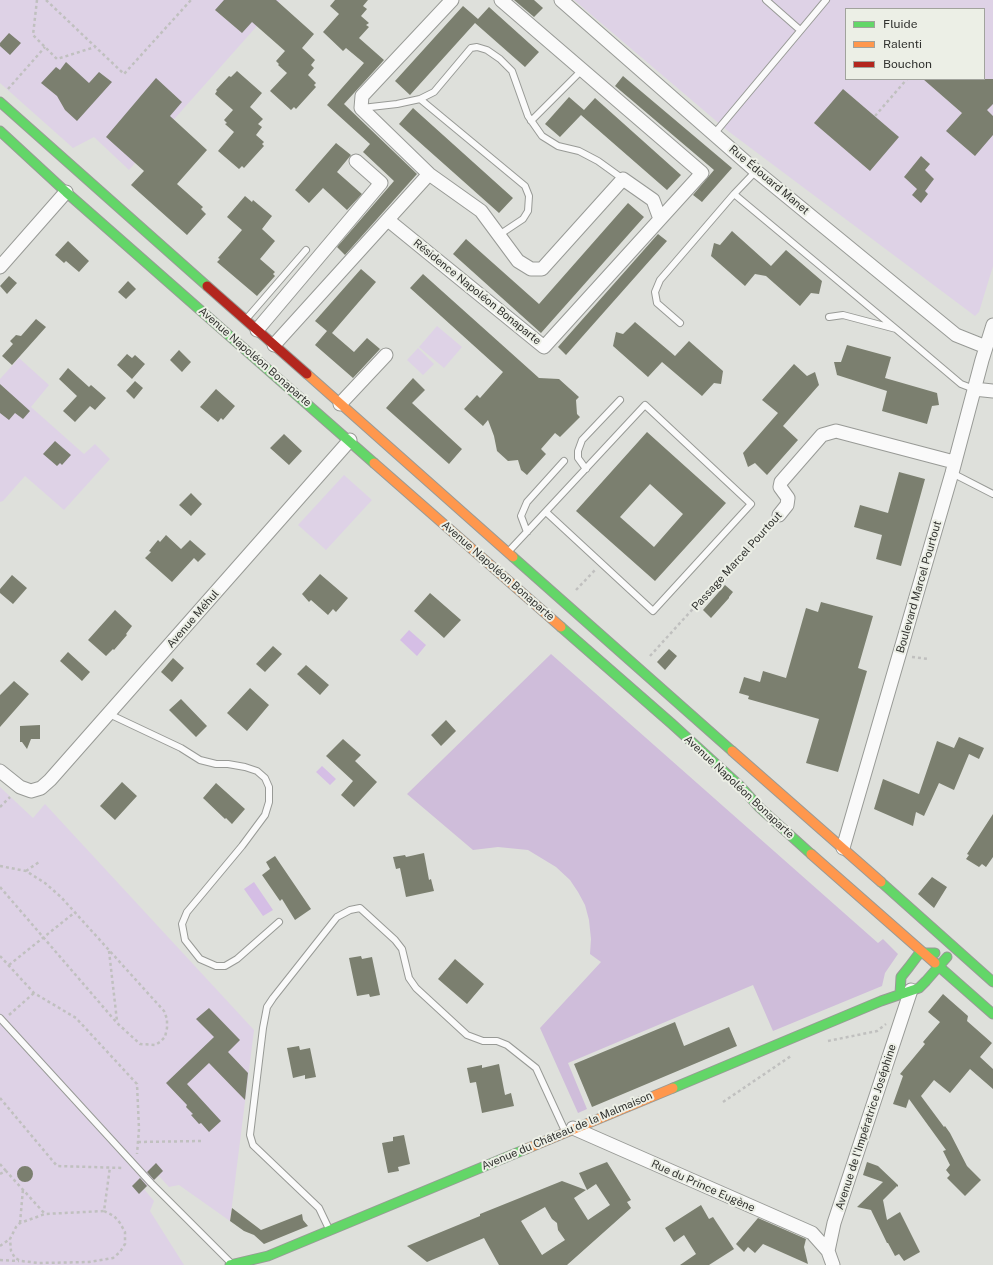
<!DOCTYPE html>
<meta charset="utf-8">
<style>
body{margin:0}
#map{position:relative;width:993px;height:1265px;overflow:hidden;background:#dee0db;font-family:"Public Sans",sans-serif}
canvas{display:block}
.legend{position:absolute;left:845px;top:8px;width:140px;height:72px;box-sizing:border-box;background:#ecefe6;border:1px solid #a1a39d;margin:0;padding:5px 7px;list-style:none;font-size:12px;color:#31322f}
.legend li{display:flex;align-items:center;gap:8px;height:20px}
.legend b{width:20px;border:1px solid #a1a39d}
</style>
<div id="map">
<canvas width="993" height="1265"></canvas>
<ul class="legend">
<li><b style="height:5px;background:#63d668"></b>Fluide</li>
<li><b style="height:5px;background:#ff974d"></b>Ralenti</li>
<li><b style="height:5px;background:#b3261e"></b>Bouchon</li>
</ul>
</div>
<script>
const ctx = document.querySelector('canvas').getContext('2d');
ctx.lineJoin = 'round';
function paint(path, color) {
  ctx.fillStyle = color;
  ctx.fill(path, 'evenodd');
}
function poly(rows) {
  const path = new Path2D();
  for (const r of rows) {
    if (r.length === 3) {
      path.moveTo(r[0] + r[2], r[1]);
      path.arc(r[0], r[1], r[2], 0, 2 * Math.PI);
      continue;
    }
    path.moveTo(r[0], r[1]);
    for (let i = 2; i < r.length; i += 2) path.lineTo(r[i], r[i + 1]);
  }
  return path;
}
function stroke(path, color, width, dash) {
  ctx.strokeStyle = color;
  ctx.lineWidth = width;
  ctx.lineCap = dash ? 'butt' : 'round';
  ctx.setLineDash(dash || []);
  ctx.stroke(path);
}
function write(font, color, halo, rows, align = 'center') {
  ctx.font = font + ' "Public Sans",sans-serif';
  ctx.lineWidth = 4;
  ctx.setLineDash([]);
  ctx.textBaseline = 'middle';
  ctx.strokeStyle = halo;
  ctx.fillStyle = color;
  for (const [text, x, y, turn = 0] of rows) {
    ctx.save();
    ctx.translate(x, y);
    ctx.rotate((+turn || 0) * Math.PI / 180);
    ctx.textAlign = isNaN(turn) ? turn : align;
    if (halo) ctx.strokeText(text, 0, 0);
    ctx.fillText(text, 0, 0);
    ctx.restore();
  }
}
const green = poly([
 [0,0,280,0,129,170,94,137,73,148,0,83],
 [574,0,993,0,993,266,979,312,975,316,728,131],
 [846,9,984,9,984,79,846,79],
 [437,326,462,347,444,368,419,347],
 [418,348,434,364,423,375,407,360],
 [19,358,49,385,31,407,84,454,95,444,110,459,64,510,25,476,3,501,0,502,0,379],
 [344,475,372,500,326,550,298,525],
 [0,787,33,818,45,804,254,1030,230,1221,179,1185,169,1187,159,1176,144,1189,154,1201,150,1211,184,1265,0,1265]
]);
const forest = poly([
 [551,654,878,943,883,939,898,954,885,973,882,986,773,1031,753,985,568,1063,587,1109,578,1113,540,1028,601,962,590,954,591,939,589,920,585,905,578,892,570,880,556,867,528,850,498,847,473,850,407,794]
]);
const water = poly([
 [409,630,426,645,417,656,400,640],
 [322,766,336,779,330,785,316,772],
 [254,882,273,910,263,916,244,889]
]);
const building = poly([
 [224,0,276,0,314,34,302,48,315,60,311,65,314,68,308,75,316,83,314,85,316,87,296,109,294,107,291,110,270,91,287,73,278,65,279,64,276,61,285,51,252,22,242,33,215,10],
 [335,0,368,0,363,6,367,9,361,16,369,23,366,25,369,27,359,38,384,60,344,104,417,174,345,255,337,247,394,181,363,152,370,144,327,105,364,63,346,48,343,51,323,32,339,14,330,6],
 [514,0,534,0,543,8,534,17],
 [463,6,478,19,489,7,539,52,525,67,475,23,410,95,395,81],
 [9,33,21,43,10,55,0,46,0,43],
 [66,62,89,83,99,72,112,82,77,121,65,110,57,96,41,83,56,67,60,70],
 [237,71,262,93,250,107,263,119,258,124,262,127,256,135,264,142,262,144,264,146,244,168,242,166,239,169,218,151,234,132,225,124,227,123,224,120,233,110,215,94,217,91,216,90,229,76,231,77],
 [623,76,732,168,702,202,693,195,714,170,615,86],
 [156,78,182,102,170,116,207,150,177,184,203,207,201,209,206,214,187,235,131,185,144,171,106,137],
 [923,79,993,79,993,104,987,110,993,116,993,135,975,156,946,131,962,113],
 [843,89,899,137,870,171,814,123],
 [569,97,584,110,595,98,681,175,667,190,581,115,560,137,545,124],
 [413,108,513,198,499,213,399,124],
 [336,143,351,155,337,172,362,194,347,210,323,188,309,203,295,190],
 [921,156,930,164,925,170,934,179,925,191,928,194,921,203,912,195,917,189,904,177],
 [245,196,252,202,253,200,272,216,262,229,275,241,260,259,275,272,273,274,275,276,257,296,217,262,220,259,218,258,242,230,227,217],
 [628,203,644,217,541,333,453,254,466,239,539,304],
 [732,231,771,266,786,250,822,281,819,294,811,293,800,306,766,276,755,274,745,286,711,256,714,243,720,245],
 [658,234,667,241,566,355,558,347],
 [68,241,89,261,79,272,66,261,64,263,55,255],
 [361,269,376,282,332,333,354,352,367,338,380,349,353,378,315,345,327,331,315,321],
 [423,274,539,378,559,379,579,397,576,400,577,414,580,417,560,437,555,433,541,449,546,454,527,475,521,470,518,460,508,461,497,451,494,436,488,420,483,426,464,409,477,395,480,398,503,372,410,288],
 [9,276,17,283,7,294,0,286],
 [128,281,136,289,126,299,118,292],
 [36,319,46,327,12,365,2,356,13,344,10,341,16,335,21,336],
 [635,322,675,356,689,341,723,371,721,384,714,383,702,396,662,362,648,377,613,346,616,332,623,334],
 [847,345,891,357,885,378,937,393,939,405,932,406,927,424,882,411,887,391,837,375,834,362,841,362],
 [179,350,191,362,182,372,170,360],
 [127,354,132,358,135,355,145,364,132,379,117,365],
 [794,364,807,376,815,372,819,385,783,426,798,440,767,475,755,463,748,467,743,453,778,413,762,400],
 [68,368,89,387,91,385,106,398,95,410,90,406,75,422,63,411,77,396,59,379],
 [413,378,425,390,412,403,462,449,449,464,386,408],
 [135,381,143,388,134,399,126,391],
 [0,384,30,411,23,419,15,413,9,420,0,413],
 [216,389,235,406,223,420,221,418,218,422,200,407],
 [647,432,726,503,655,581,576,511],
 [650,484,683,514,654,547,620,517],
 [284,434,302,451,289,465,270,448],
 [55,441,71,455,62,465,60,463,57,466,43,454],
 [899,472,925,479,901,566,876,559,882,535,854,527,860,505,888,513],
 [191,493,202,504,191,516,179,505],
 [166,535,181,549,190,540,206,554,198,562,194,558,172,582,145,558,151,552,149,551,158,540,160,542],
 [320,574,348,598,336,612,333,609,328,615,311,600,309,602,302,594],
 [12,575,27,588,13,604,0,593,0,589],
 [725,585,733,592,729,597,729,598,711,618,703,610],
 [430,593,461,620,444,638,414,611],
 [821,602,873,616,858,668,867,671,838,772,806,763,819,719,748,699,749,696,739,693,744,677,760,682,763,671,786,678,806,608,818,612],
 [115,610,132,626,126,634,127,635,114,650,113,649,106,656,88,640],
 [273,646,282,654,265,672,256,664],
 [669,649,677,656,665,670,657,662],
 [68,652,90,672,82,681,60,661],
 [173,658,184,668,172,682,161,672],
 [306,665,329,685,320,695,297,674],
 [14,681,29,694,0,727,0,695],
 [250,688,269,705,247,731,227,713],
 [181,699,207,726,196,737,169,710],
 [446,720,456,731,441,746,431,735],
 [40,725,40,739,31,739,27,749,22,742,20,742,20,726],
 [959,737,984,748,979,759,969,754,954,790,939,783,924,816,916,812,913,826,874,809,883,779,919,794,937,741,954,748],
 [343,739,361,755,355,761,377,782,354,807,341,795,353,781,326,756],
 [122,782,137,796,115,820,100,806],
 [216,783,245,809,232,824,226,818,225,819,203,798],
 [993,814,993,857,986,867,982,864,979,867,966,859,969,855,967,854],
 [424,853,429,880,431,879,434,891,406,897,400,868,396,869,393,857,405,855,406,857],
 [275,856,311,909,295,920,282,899,280,901,262,875,270,869,266,862],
 [932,877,947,887,934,908,918,894],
 [361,956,362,959,372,957,380,995,370,997,369,994,357,996,349,958],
 [455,959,484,984,467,1004,438,979],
 [943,994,968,1016,967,1021,992,1043,980,1057,993,1069,993,1089,970,1069,950,1093,934,1080,921,1096,944,1127,945,1126,950,1133,967,1166,981,1180,965,1196,947,1178,950,1175,946,1170,950,1165,943,1151,946,1150,909,1099,906,1108,893,1104,903,1076,900,1074,925,1044,923,1042,940,1022,928,1012],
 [209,1008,240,1040,228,1052,248,1073,245,1100,209,1063,187,1084,221,1121,209,1132,201,1123,199,1124,191,1115,193,1114,186,1107,187,1105,166,1083,214,1037,196,1019],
 [675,1022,684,1046,729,1027,737,1046,592,1107,574,1064],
 [299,1046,300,1050,310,1048,316,1077,305,1079,305,1075,293,1078,287,1048],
 [499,1064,505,1095,511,1093,514,1106,482,1113,476,1082,470,1083,467,1068,482,1065,482,1068],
 [404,1135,410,1164,398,1167,399,1171,388,1173,382,1143,393,1141,393,1137],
 [607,1162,631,1200,627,1202,631,1208,567,1265,499,1265,484,1238,427,1262,407,1246,480,1216,480,1214,562,1181,586,1190,574,1198,588,1220,610,1205,596,1184,587,1190,579,1173],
 [545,1207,552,1219,557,1223,558,1230,565,1240,542,1255,521,1221],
 [867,1162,878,1166,898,1185,898,1187,897,1186,883,1200,887,1220,900,1212,920,1252,904,1261,899,1254,895,1256,888,1243,887,1243,871,1210,857,1207,883,1182,863,1175],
 [156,1163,163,1171,154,1180,147,1172],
 [25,1174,8],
 [140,1178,147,1186,139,1194,132,1186],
 [701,1205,709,1219,713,1217,734,1249,709,1265,680,1265,696,1254,684,1235,674,1242,665,1228],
 [232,1208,261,1230,302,1214,303,1220,308,1226,264,1244,254,1235,244,1231,230,1221],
 [758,1218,806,1239,804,1247,808,1264,763,1244,755,1253,748,1247,744,1252,736,1244]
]);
const path = poly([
 [37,0,33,35,57,59,95,47],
 [46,0,124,74,191,0],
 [8,89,45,47],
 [875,116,907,79],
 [576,590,596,569],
 [650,656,770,524],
 [912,657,929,659],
 [0,807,10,797],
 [0,866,26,871,45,883,61,897,164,1011,167,1019,167,1028,165,1037,160,1042,155,1045,140,1044,117,1023,0,887],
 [26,871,39,862],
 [109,951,117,1021],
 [0,956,34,993,76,1018,137,1084,139,1129,137,1154],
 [9,965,74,913],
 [9,1015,34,993],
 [828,1041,877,1031,886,1024],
 [0,1098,57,1166,124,1168],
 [723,1102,791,1056],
 [138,1142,202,1141],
 [0,1164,6,1171],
 [0,1174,6,1171,45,1214],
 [104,1211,114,1216,120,1223,125,1232,125,1244,120,1252,113,1258,89,1262,39,1263,21,1261,15,1258,11,1251,10,1239,16,1227,20,1223,45,1214,104,1211,110,1167],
 [20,1223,23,1189],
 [0,1246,10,1239],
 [0,1260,19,1261]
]);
const lane = poly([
 [766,0,800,30],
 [420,99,525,186,529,196,528,211,523,219,499,235],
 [362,108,397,104,420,99,434,92,471,48,477,47,487,50,500,59,512,71,528,116,542,136,558,146,579,151,598,161,623,179],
 [531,121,582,70],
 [714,134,826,0],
 [734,194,756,171],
 [248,317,306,250],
 [680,323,657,303,655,292,660,280,734,194,896,329,843,315,829,317],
 [896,329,961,384,974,389],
 [586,469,578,458,578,451,582,440,620,400],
 [952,473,993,494],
 [527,532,521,516,527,502,564,461],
 [509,551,645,405,751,504,653,611,546,512],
 [109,714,181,748,200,760,216,764,228,764,245,767,257,771,265,778,269,787,269,802,265,815,242,846,187,912,182,924,185,940,200,959,216,966,225,966,237,959,279,922],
 [0,1018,151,1183,231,1263],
 [329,1229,319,1208,253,1145,250,1135,263,1028,267,1007,273,998,337,917,350,910,360,908,395,940,402,949,409,978,416,988,467,1035,483,1041,497,1041,507,1045,536,1068,565,1131]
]);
const street = poly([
 [561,0,756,171,956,335,986,347],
 [429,174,481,211,518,261,531,269,542,269,623,179,653,200,660,219],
 [388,220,544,347,702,173,501,0],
 [0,267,66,192],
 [257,330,381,183,356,161],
 [274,345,429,174,361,108,362,96,452,0],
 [974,389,993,391],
 [340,404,386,355],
 [779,515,787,505,788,498,780,487,781,482,822,435,836,431,954,462],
 [0,771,20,787,31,791,41,788,50,780,350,440],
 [843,848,952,473,982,360,993,325],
 [573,1128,812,1233,828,1251],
 [833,1265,828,1251,834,1223,911,990]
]);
const fast = poly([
 [0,102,207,286],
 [0,131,66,192,374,463],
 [513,557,732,751],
 [561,627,672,724,739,785,760,808,811,854],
 [881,882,993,982],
 [935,963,993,1014],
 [909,967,918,955,923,953,935,953],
 [926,981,947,957],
 [900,994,901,977,909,967],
 [673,1088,881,1001,919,988,926,981],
 [230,1265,268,1256,526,1149]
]);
const slow = poly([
 [307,374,513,557],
 [374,463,561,627],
 [732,751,881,882],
 [811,854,935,963],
 [526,1149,673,1088]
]);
const jam = poly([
 [207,286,307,374]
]);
const streetNames = [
 ["Rue Édouard Manet",769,180,40],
 ["Résidence Napoléon Bonaparte",477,292,39],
 ["Avenue Napoléon Bonaparte",255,357,41],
 ["Passage Marcel Pourtout",737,561,-48],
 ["Avenue Napoléon Bonaparte",498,571,41],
 ["Boulevard Marcel Pourtout",919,587,-74],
 ["Avenue Méhul",193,619,-49],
 ["Avenue Napoléon Bonaparte",739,787,43],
 ["Avenue de l'Impératrice Joséphine",866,1127,-72],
 ["Avenue du Château de la Malmaison",567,1131,-23],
 ["Rue du Prince Eugène",703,1186,24]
];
paint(green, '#ded2e6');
paint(forest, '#cfbdda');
paint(water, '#d5bee5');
paint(building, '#7b7f6f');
stroke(lane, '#989a96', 8);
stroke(street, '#989a96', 15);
stroke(fast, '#989a96', 11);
stroke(slow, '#989a96', 11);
stroke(jam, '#989a96', 11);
stroke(path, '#c0c0bf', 2.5, [3, 3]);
stroke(lane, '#fafafa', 6);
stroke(street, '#fafafa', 13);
stroke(fast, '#63d668', 9);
stroke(slow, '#ff974d', 9);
stroke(jam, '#b3261e', 9);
write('11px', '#31322f', '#ecefe6', streetNames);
</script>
